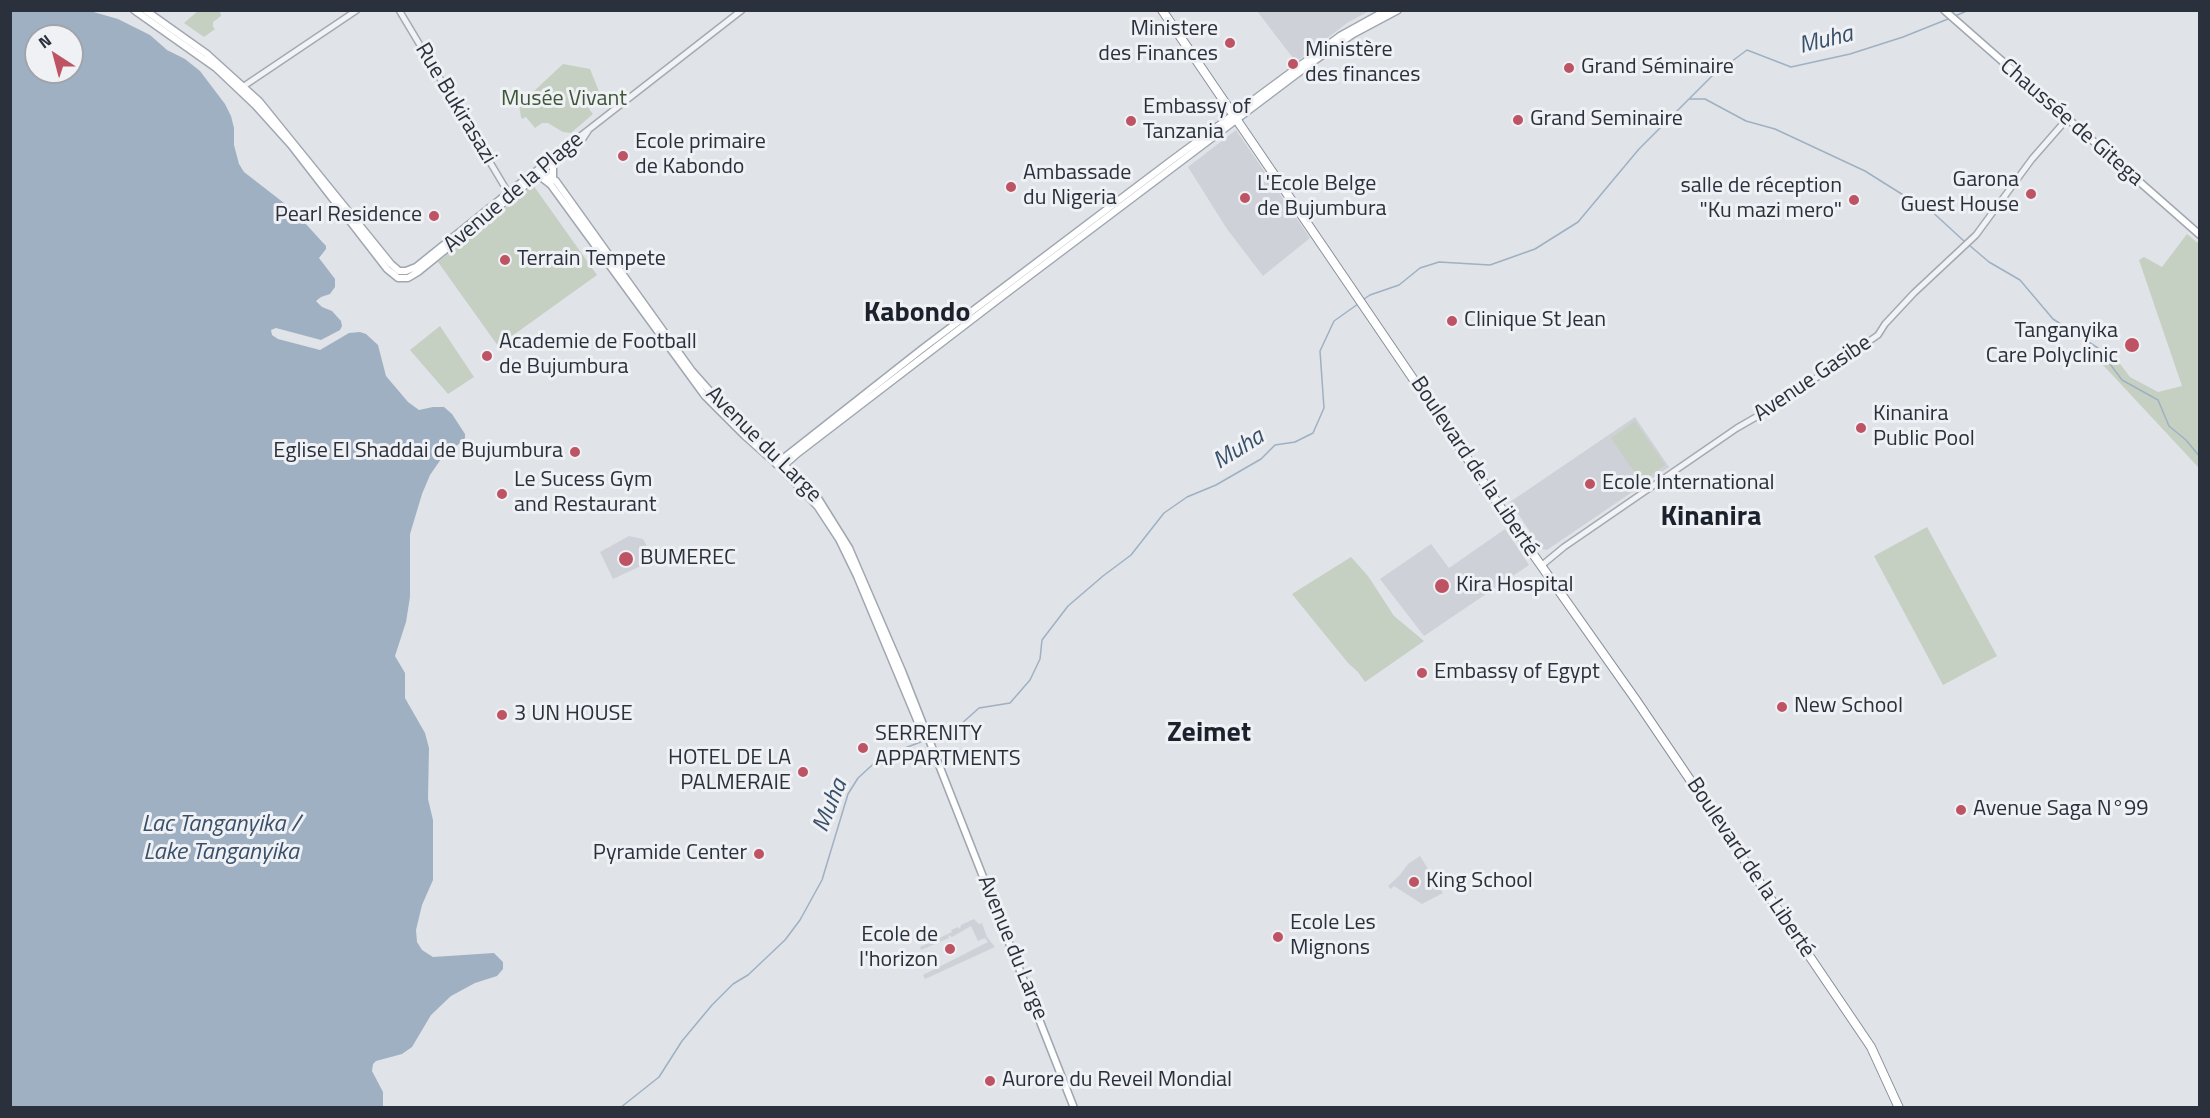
<!DOCTYPE html>
<meta charset="utf-8">
<style>
body{margin:0}
#map{position:relative;width:2210px;height:1118px;overflow:hidden;background:#e0e3e7;font-family:"Titillium Web",sans-serif}
canvas{display:block}
.frame{position:absolute;inset:0;border:12px solid #2a313c;pointer-events:none}
.north{position:absolute;left:24px;top:24px;width:60px;height:60px;box-sizing:border-box;background:#eff1f5;border:2px solid #a0a4ab;border-radius:50%;rotate:324deg;font-size:16px;font-weight:700;line-height:24px;text-align:center;color:#2a313c}
.north::after{content:'';display:block;margin:auto;width:21px;height:27px;background:#be5364;clip-path:polygon(50% 0,100% 100%,50% 72%,0 100%)}
</style>
<div id="map">
<canvas width="2210" height="1118"></canvas>
<div class="frame"></div>
<div class="north">N</div>
</div>
<script>
const ctx = document.querySelector('canvas').getContext('2d');
ctx.lineJoin = 'round';
function paint(path, color) {
  ctx.fillStyle = color;
  ctx.fill(path, 'evenodd');
}
function poly(rows) {
  const path = new Path2D();
  for (const r of rows) {
    path.moveTo(r[0], r[1]);
    for (let i = 2; i < r.length; i += 2) path.lineTo(r[i], r[i + 1]);
  }
  return path;
}
function stroke(path, color, width, dash) {
  ctx.strokeStyle = color;
  ctx.lineWidth = width;
  ctx.lineCap = dash ? 'butt' : 'round';
  ctx.setLineDash(dash || []);
  ctx.stroke(path);
}
function write(font, color, halo, rows, align = 'center') {
  ctx.font = font + ' "Titillium Web",sans-serif';
  ctx.lineWidth = 6;
  ctx.setLineDash([]);
  ctx.textBaseline = 'middle';
  ctx.strokeStyle = halo;
  ctx.fillStyle = color;
  for (const [text, x, y, turn = 0] of rows) {
    ctx.save();
    ctx.translate(x, y);
    ctx.rotate((+turn || 0) * Math.PI / 180);
    ctx.textAlign = isNaN(turn) ? turn : align;
    if (halo) ctx.strokeText(text, 0, 0);
    ctx.fillText(text, 0, 0);
    ctx.restore();
  }
}
const built = poly([
 [1371,10,1347,23,1296,62,1257,11],
 [1236,130,1310,238,1263,276,1227,229,1188,167],
 [1635,417,1669,467,1547,550,1542,549,1510,502],
 [1505,529,1529,565,1424,636,1380,579,1431,544,1449,568],
 [629,536,643,539,651,554,645,564,613,579,600,552],
 [1420,856,1443,893,1422,904,1394,886,1391,889,1388,886,1399,876,1408,864],
 [974,919,979,924,982,923,987,937,995,947,925,979,923,975,988,942,985,938,978,941,971,926,952,937,948,935,949,938,921,950,920,947,952,932,951,930,958,927,960,929,961,925]
]);
const green = poly([
 [199,10,220,11,221,16,213,22,213,27,215,29,204,37,184,23],
 [563,64,590,69,602,99,589,109,593,114,571,133,563,132,548,123,542,123,535,128,526,117,522,119,521,117,519,105],
 [533,185,597,275,498,346,438,262],
 [2187,234,2199,244,2199,468,2103,365,2105,344,2130,377,2158,392,2182,386,2139,260,2144,257,2162,267],
 [440,326,474,377,448,394,410,350],
 [1635,421,1665,465,1641,482,1611,438],
 [1927,527,1997,656,1943,685,1874,556],
 [1351,557,1368,576,1394,616,1424,641,1365,682,1358,672,1348,663,1292,594]
]);
const water = poly([
 [10,11,90,11,118,19,150,35,167,50,185,59,200,71,225,104,231,116,234,128,234,145,239,164,244,172,293,210,326,246,326,249,319,258,335,279,335,287,330,294,321,297,316,301,322,307,332,311,341,321,342,326,340,330,321,340,276,328,271,330,272,335,278,339,320,350,349,333,360,332,366,334,378,345,386,376,408,402,419,410,433,407,444,407,452,414,465,434,465,438,460,443,441,459,430,475,422,494,410,534,410,597,406,622,395,656,405,673,405,698,425,733,429,748,428,799,433,820,433,880,422,905,416,930,417,942,422,950,433,957,494,953,503,962,503,969,497,976,475,983,451,996,431,1015,412,1047,402,1054,376,1061,373,1064,372,1071,383,1092,383,1107,11,1107],
 [36,36,72,36,72,72,36,72]
]);
const stream = poly([
 [1955,16,1969,10],
 [1689,99,1705,99,1746,121,1775,129,1865,171,1916,203,1927,207,1965,242],
 [1969,245,1989,262,2020,280,2053,319,2098,348,2122,380,2158,400,2169,426,2186,440,2200,457],
 [1364,299,1370,295,1399,285,1420,268,1439,262,1490,265,1535,249,1578,222,1639,149,1712,76,1747,50,1791,67,1850,54,1903,37,1948,19],
 [931,739,951,733,979,708,1010,703,1030,680,1040,659,1042,640,1068,606,1103,576,1131,555,1164,513,1187,497,1216,485,1261,459,1275,445,1295,442,1313,433,1324,408,1320,351,1334,321,1358,304],
 [620,1108,659,1077,682,1041,712,1005,733,984,748,975,785,940,800,920,822,880,848,794,858,778,881,757,926,740]
]);
const minor = poly([
 [399,10,509,194],
 [241,88,357,10],
 [533,173,742,10],
 [540,173,582,140,588,131],
 [1541,566,1564,547,1737,428,1777,405,1878,335,1885,324,1914,293,1976,235,2032,159,2067,119]
]);
const major = poly([
 [134,10,216,68,255,105,291,145,387,269,398,278,408,278,418,272,538,175],
 [145,10,207,54,259,101,391,264,399,271,406,271,416,267,533,173,543,174,556,181,692,371,731,415,816,495,849,548,902,671,1074,1108],
 [1944,10,2200,235],
 [534,176,542,178,551,185,705,396,745,436,781,468,818,507,839,539,857,576,920,727],
 [553,178,553,165,557,159],
 [776,464,922,349,1172,160,1340,36,1387,10],
 [781,468,798,453,1000,298,1314,61,1353,34,1398,10]
]);
const highway = poly([
 [1162,10,1516,530,1636,700,1871,1047,1899,1108]
]);
const markers = [
 [1230,43,6,"#be5364"],
 [1293,64,6,"#be5364"],
 [1569,68,6,"#be5364"],
 [1518,120,6,"#be5364"],
 [1131,121,6,"#be5364"],
 [623,156,6,"#be5364"],
 [1011,187,6,"#be5364"],
 [2031,194,6,"#be5364"],
 [1245,198,6,"#be5364"],
 [1854,200,6,"#be5364"],
 [434,216,6,"#be5364"],
 [505,260,6,"#be5364"],
 [1452,321,6,"#be5364"],
 [2132,345,8,"#be5364"],
 [487,356,6,"#be5364"],
 [1861,428,6,"#be5364"],
 [575,452,6,"#be5364"],
 [1590,484,6,"#be5364"],
 [502,494,6,"#be5364"],
 [626,559,8,"#be5364"],
 [1442,586,8,"#be5364"],
 [1422,673,6,"#be5364"],
 [1782,707,6,"#be5364"],
 [502,715,6,"#be5364"],
 [863,748,6,"#be5364"],
 [803,772,6,"#be5364"],
 [1961,810,6,"#be5364"],
 [759,854,6,"#be5364"],
 [1414,882,6,"#be5364"],
 [1278,937,6,"#be5364"],
 [950,949,6,"#be5364"],
 [990,1081,6,"#be5364"]
];
const poiNames = [
 ["Ministere",1218,30,"right"],
 ["des Finances",1218,55,"right"],
 ["Ministère",1305,51],
 ["des finances",1305,76],
 ["Grand Séminaire",1581,68],
 ["Embassy of",1143,108],
 ["Tanzania",1143,133],
 ["Grand Seminaire",1530,120],
 ["Ecole primaire",635,143],
 ["de Kabondo",635,168],
 ["Ambassade",1023,174],
 ["du Nigeria",1023,199],
 ["Garona",2019,181,"right"],
 ["Guest House",2019,206,"right"],
 ["L'Ecole Belge",1257,185],
 ["de Bujumbura",1257,210],
 ["salle de réception",1842,187,"right"],
 ["\"Ku mazi mero\"",1842,212,"right"],
 ["Pearl Residence",422,216,"right"],
 ["Terrain Tempete",517,260],
 ["Clinique St Jean",1464,321],
 ["Tanganyika",2118,332,"right"],
 ["Care Polyclinic",2118,357,"right"],
 ["Academie de Football",499,343],
 ["de Bujumbura",499,368],
 ["Kinanira",1873,415],
 ["Public Pool",1873,440],
 ["Eglise El Shaddai de Bujumbura",563,452,"right"],
 ["Le Sucess Gym",514,481],
 ["and Restaurant",514,506],
 ["Ecole International",1602,484],
 ["BUMEREC",640,559],
 ["Kira Hospital",1456,586],
 ["Embassy of Egypt",1434,673],
 ["New School",1794,707],
 ["3 UN HOUSE",514,715],
 ["SERRENITY",875,735],
 ["APPARTMENTS",875,760],
 ["HOTEL DE LA",791,759,"right"],
 ["PALMERAIE",791,784,"right"],
 ["Avenue Saga N°99",1973,810],
 ["Pyramide Center",747,854,"right"],
 ["King School",1426,882],
 ["Ecole Les",1290,924],
 ["Mignons",1290,949],
 ["Ecole de",938,936,"right"],
 ["l'horizon",938,961,"right"],
 ["Aurore du Reveil Mondial",1002,1081]
];
const parkNames = [
 ["Musée Vivant",564,100]
];
const streetNames = [
 ["Rue Bukirasazi",455,104,59],
 ["Chaussée de Gitega",2071,123,41],
 ["Avenue de la Plage",514,193,-40],
 ["Avenue Gasibe",1813,379,-34],
 ["Avenue du Large",763,445,45],
 ["Boulevard de la Liberté",1474,467,56],
 ["Boulevard de la Liberté",1750,868,56],
 ["Avenue du Large",1012,948,68]
];
const waterNames = [
 ["Muha",1826,41,-14],
 ["Muha",1239,450,-32],
 ["Muha",831,806,-68],
 ["Lac Tanganyika /",221,825],
 ["Lake Tanganyika",221,853]
];
const districtNames = [
 ["Kabondo",917,314],
 ["Kinanira",1711,518],
 ["Zeimet",1209,734]
];
paint(built, '#ced2d8');
paint(green, '#c5d0c2');
paint(water, '#9fb0c3');
stroke(stream, '#9fb0c3', 1.5);
stroke(minor, '#a6aab0', 8);
stroke(major, '#a0a7b1', 9);
stroke(highway, '#89909c', 10);
stroke(minor, '#f2f3f6', 5);
stroke(major, '#fff', 6);
stroke(highway, '#fff', 8);
for (const [x, y, r, color] of markers) {
  const dot = new Path2D();
  dot.arc(x, y, r, 0, 2 * Math.PI);
  ctx.fillStyle = color;
  ctx.fill(dot);
  stroke(dot, '#eff1f5', 2);
}
write('22px', '#2a313c', '#eff1f5', poiNames, 'left');
write('22px', '#3f5639', '#eff1f5', parkNames);
write('22px', '#2a313c', '#eff1f5', streetNames);
write('italic 24px', '#39506b', '#eff1f5', waterNames);
write('bold 28px', '#1c222d', '#eff1f5', districtNames);
</script>
